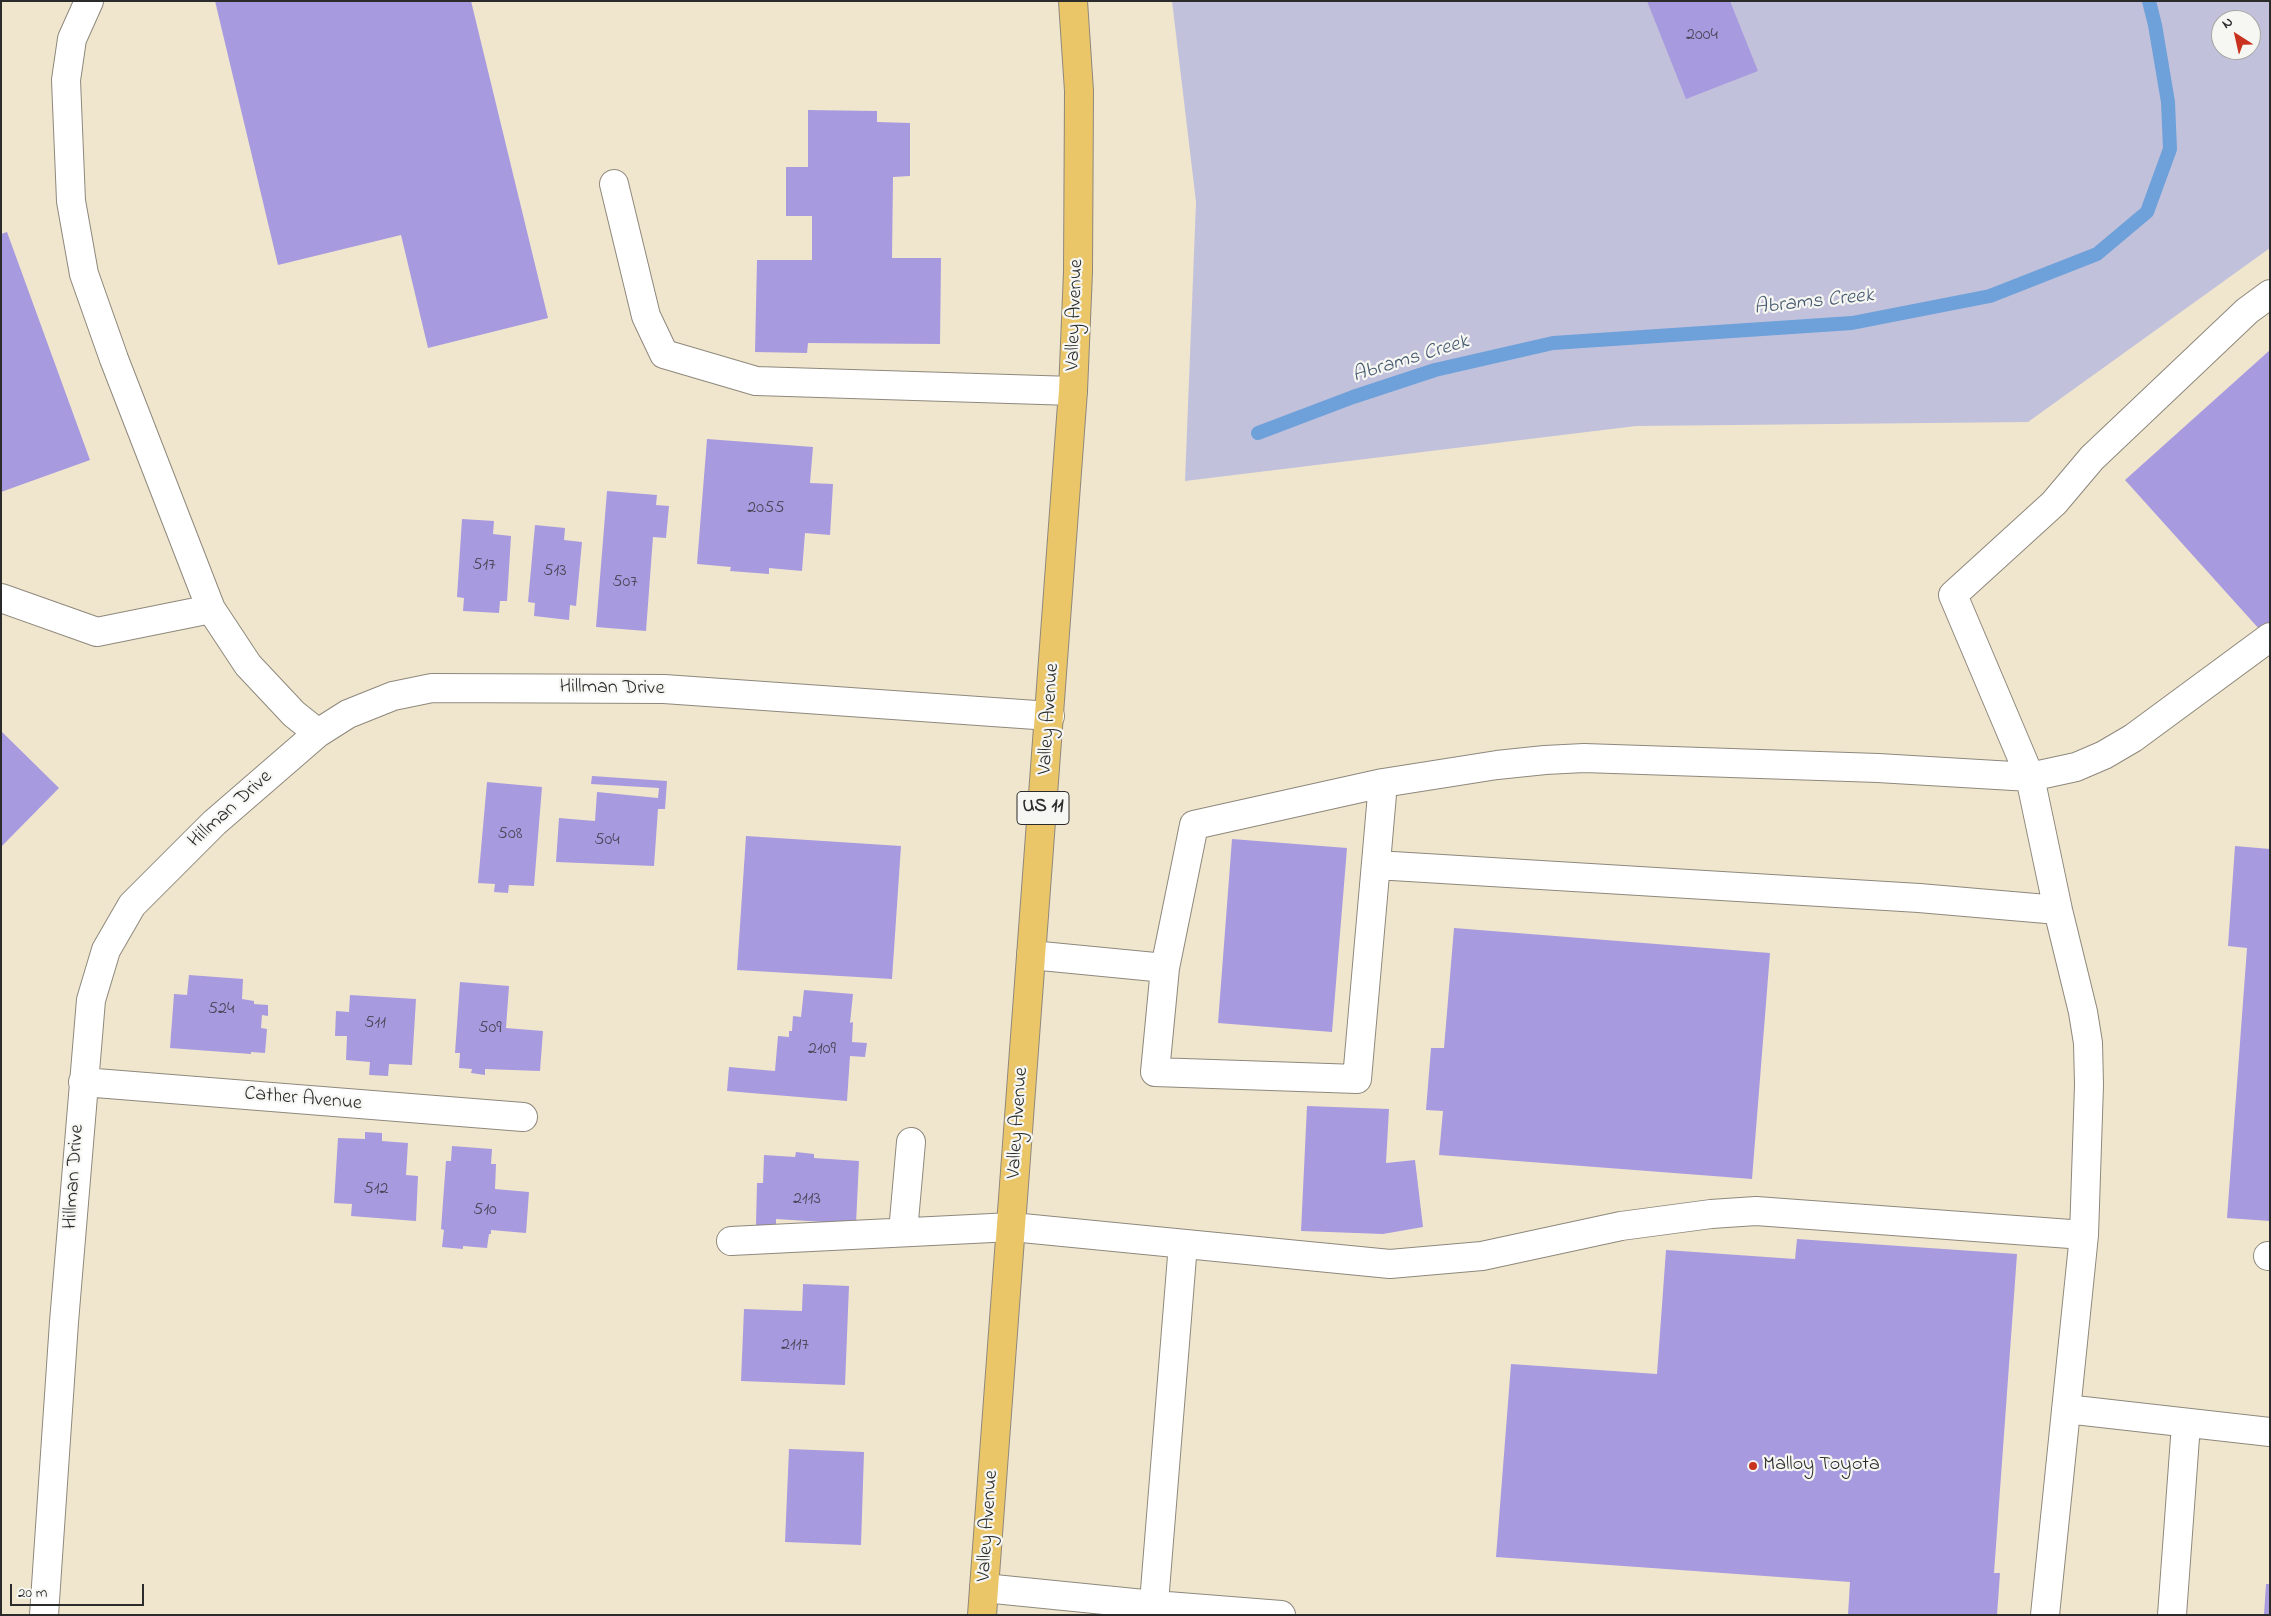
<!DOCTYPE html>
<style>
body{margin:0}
#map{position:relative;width:2271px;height:1616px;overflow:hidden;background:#f0e6ce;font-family:"Indie Flower",sans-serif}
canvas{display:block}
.frame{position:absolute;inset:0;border:2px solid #2b2b2b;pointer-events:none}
.north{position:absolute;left:2211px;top:10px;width:50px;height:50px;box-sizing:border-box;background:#f6f6f2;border:1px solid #a5a5a2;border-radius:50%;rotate:325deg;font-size:14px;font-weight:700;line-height:20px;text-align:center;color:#2b2b2b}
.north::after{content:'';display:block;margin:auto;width:18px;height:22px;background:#c8321e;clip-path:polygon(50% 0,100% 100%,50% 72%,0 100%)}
.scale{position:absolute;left:10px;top:1584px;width:134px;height:22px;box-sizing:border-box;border:2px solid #2b2b2b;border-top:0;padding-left:6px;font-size:15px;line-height:18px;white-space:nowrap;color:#2b2b2b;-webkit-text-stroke:4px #f6f6f2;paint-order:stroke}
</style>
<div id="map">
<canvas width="2271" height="1616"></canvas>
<div class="frame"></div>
<div class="north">N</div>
<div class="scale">20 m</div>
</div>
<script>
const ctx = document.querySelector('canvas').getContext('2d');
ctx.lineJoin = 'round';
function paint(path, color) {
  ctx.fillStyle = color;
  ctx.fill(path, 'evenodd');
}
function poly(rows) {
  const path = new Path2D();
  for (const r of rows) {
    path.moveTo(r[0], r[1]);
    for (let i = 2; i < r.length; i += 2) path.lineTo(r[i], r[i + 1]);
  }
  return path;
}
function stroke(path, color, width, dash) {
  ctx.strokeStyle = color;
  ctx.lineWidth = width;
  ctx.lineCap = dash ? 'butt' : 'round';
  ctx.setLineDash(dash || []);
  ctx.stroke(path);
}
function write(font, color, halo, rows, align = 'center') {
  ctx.font = font + ' "Indie Flower",sans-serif';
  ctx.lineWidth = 4.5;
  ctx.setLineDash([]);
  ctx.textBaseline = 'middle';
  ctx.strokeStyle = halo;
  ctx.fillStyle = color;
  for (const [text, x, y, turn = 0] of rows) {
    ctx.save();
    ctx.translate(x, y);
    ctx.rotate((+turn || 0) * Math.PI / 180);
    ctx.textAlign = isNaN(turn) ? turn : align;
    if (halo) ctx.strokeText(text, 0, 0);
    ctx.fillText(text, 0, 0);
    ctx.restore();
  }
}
const industrial = poly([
 [1172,1,2270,1,2270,248,2028,422,1636,426,1185,481,1196,202],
 [2221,20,2251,20,2251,50,2221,50]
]);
const stream = poly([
 [1258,433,1353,397,1435,370,1553,343,1852,323,1990,296,2097,254,2147,212,2170,149,2168,102,2155,25,2149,1]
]);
const building = poly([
 [215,1,471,1,548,318,428,348,401,235,278,265],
 [1647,1,1730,1,1758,71,1686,99],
 [808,110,877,111,877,122,910,123,910,176,893,177,892,258,941,258,940,344,808,343,807,353,755,352,757,260,812,260,812,216,786,216,786,167,808,167],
 [7,232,90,460,1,492,1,234],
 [2270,350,2270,622,2260,630,2125,480],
 [707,439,813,447,810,483,833,484,830,535,805,533,802,571,769,568,769,574,730,571,731,567,697,564],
 [607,491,657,495,656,505,669,506,666,538,653,537,646,631,596,627],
 [462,519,494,521,493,534,511,536,507,601,500,601,499,613,463,611,464,598,457,597],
 [535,525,565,528,564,540,582,542,576,606,570,605,569,620,534,616,535,603,528,602],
 [1,731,59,788,1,847],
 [592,776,667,781,665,809,658,809,654,866,556,862,559,818,595,821,597,792,658,798,659,788,591,784],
 [487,782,542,787,534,886,509,885,508,893,494,892,495,884,478,883],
 [746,836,901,846,892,979,737,970],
 [1232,839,1347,848,1332,1032,1218,1023],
 [2235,846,2270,849,2270,1221,2227,1218,2247,948,2228,946],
 [1454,928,1770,953,1752,1179,1439,1155,1443,1111,1426,1110,1431,1048,1444,1048],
 [189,975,243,979,242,999,254,1001,254,1004,268,1005,268,1016,262,1015,261,1028,267,1029,265,1053,251,1052,251,1054,170,1048,174,994,187,995],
 [460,982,509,986,506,1028,543,1031,540,1071,485,1069,485,1075,471,1073,472,1069,459,1068,460,1053,455,1053],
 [804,990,853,994,850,1023,853,1022,852,1042,867,1043,865,1057,850,1056,847,1101,727,1091,729,1067,775,1071,778,1036,789,1037,789,1031,792,1031,793,1016,801,1017],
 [350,995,416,999,412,1065,389,1064,388,1076,369,1075,370,1062,346,1060,347,1036,335,1036,336,1011,349,1012],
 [1307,1106,1389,1109,1386,1163,1415,1160,1423,1227,1383,1234,1301,1231],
 [365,1132,382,1133,382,1141,408,1143,406,1175,418,1176,416,1221,351,1216,352,1204,334,1203,338,1138,365,1139],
 [452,1146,492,1149,491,1164,496,1164,495,1189,529,1192,526,1233,491,1230,491,1234,489,1234,487,1248,463,1246,463,1249,442,1247,444,1230,441,1229,446,1161,451,1161],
 [796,1152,814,1154,814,1158,859,1161,856,1224,776,1219,776,1226,756,1225,757,1183,763,1183,764,1155,795,1157],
 [1797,1239,2017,1254,1994,1573,2000,1573,1997,1615,1848,1615,1850,1582,1496,1557,1511,1364,1657,1374,1666,1250,1795,1259],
 [803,1284,849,1286,845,1385,741,1381,744,1309,802,1311],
 [789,1449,864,1452,861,1545,785,1542],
 [2266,1584,2270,1584,2270,1615,2264,1615]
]);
const minor = poly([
 [89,1,72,39,66,80,71,201,84,274,114,359,211,609,248,665,294,714,318,733],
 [614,184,646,316,664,354,756,381,1073,391],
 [1,598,97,632,211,609],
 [1383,783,1357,1079,1155,1072,1165,968,1194,825,1383,783,1497,765,1545,760,1584,758,1878,768,2030,777,1953,595,2054,503,2092,458,2247,311,2270,294],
 [1376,865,1919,898,2058,910],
 [1031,955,1165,968],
 [83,1082,523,1117],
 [903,1232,911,1142],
 [731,1241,1012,1227,1390,1264,1482,1256,1621,1226,1711,1214,1756,1211,2084,1235],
 [2268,1256,2270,1256],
 [2066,1409,2270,1432],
 [984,1588,1154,1605,1281,1615],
 [44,1615,64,1322,91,1000,106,950,132,905,214,823,318,733,348,714,393,696,432,688,664,689,1050,716],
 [1153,1615,1183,1244],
 [2045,1615,2084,1235,2089,1085,2088,1043,2083,1012,2058,910,2030,777,2076,767,2104,755,2133,738,2270,637],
 [2172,1615,2186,1424]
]);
const major = poly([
 [982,1615,1073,391,1078,272,1079,91,1073,1]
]);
const markers = [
 [1753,1466,5,"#c8321e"]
];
const numberNames = [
 ["2004",1702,36],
 ["2055",766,509],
 ["517",484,566],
 ["513",555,572],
 ["507",625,583],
 ["508",510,835],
 ["504",607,841],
 ["524",221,1010],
 ["511",375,1024],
 ["509",490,1029],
 ["2109",822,1050],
 ["512",376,1190],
 ["2113",807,1200],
 ["510",485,1211],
 ["2117",795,1346]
];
const shields = [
 [1043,808,52]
];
const shieldNames = [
 ["US 11",1043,808]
];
const streetNames = [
 ["Valley Avenue",1076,315,-88],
 ["Hillman Drive",612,689,1],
 ["Valley Avenue",1050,719,-86],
 ["Hillman Drive",231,810,-42],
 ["Cather Avenue",303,1100,5],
 ["Valley Avenue",1019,1123,-86],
 ["Hillman Drive",75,1177,-86],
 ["Valley Avenue",989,1526,-86]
];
const poiNames = [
 ["Malloy Toyota",1763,1466]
];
const waterNames = [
 ["Abrams Creek",1814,303,-6],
 ["Abrams Creek",1411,360,-17]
];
paint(industrial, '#c2c1dc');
stroke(stream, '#6ea1d9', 14);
paint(building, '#a89adf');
stroke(minor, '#8e887c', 30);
stroke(major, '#8e887c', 30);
stroke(minor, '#fff', 28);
stroke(major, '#ebc669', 28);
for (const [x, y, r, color] of markers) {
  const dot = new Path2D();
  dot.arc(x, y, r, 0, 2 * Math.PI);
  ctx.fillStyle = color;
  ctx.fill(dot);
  stroke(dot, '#f6f6f2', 2);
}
write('18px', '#4a4758', null, numberNames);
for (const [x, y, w] of shields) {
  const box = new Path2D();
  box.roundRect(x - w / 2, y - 16.5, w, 33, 4);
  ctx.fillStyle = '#f6f6f2';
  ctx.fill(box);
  stroke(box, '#2b2b2b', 1);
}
write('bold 19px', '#2b2b2b', null, shieldNames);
write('20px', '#2b2b2b', '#f6f6f2', streetNames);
write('20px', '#2b2b2b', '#f6f6f2', poiNames, 'left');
write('italic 21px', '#465a71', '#f6f6f2', waterNames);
</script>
